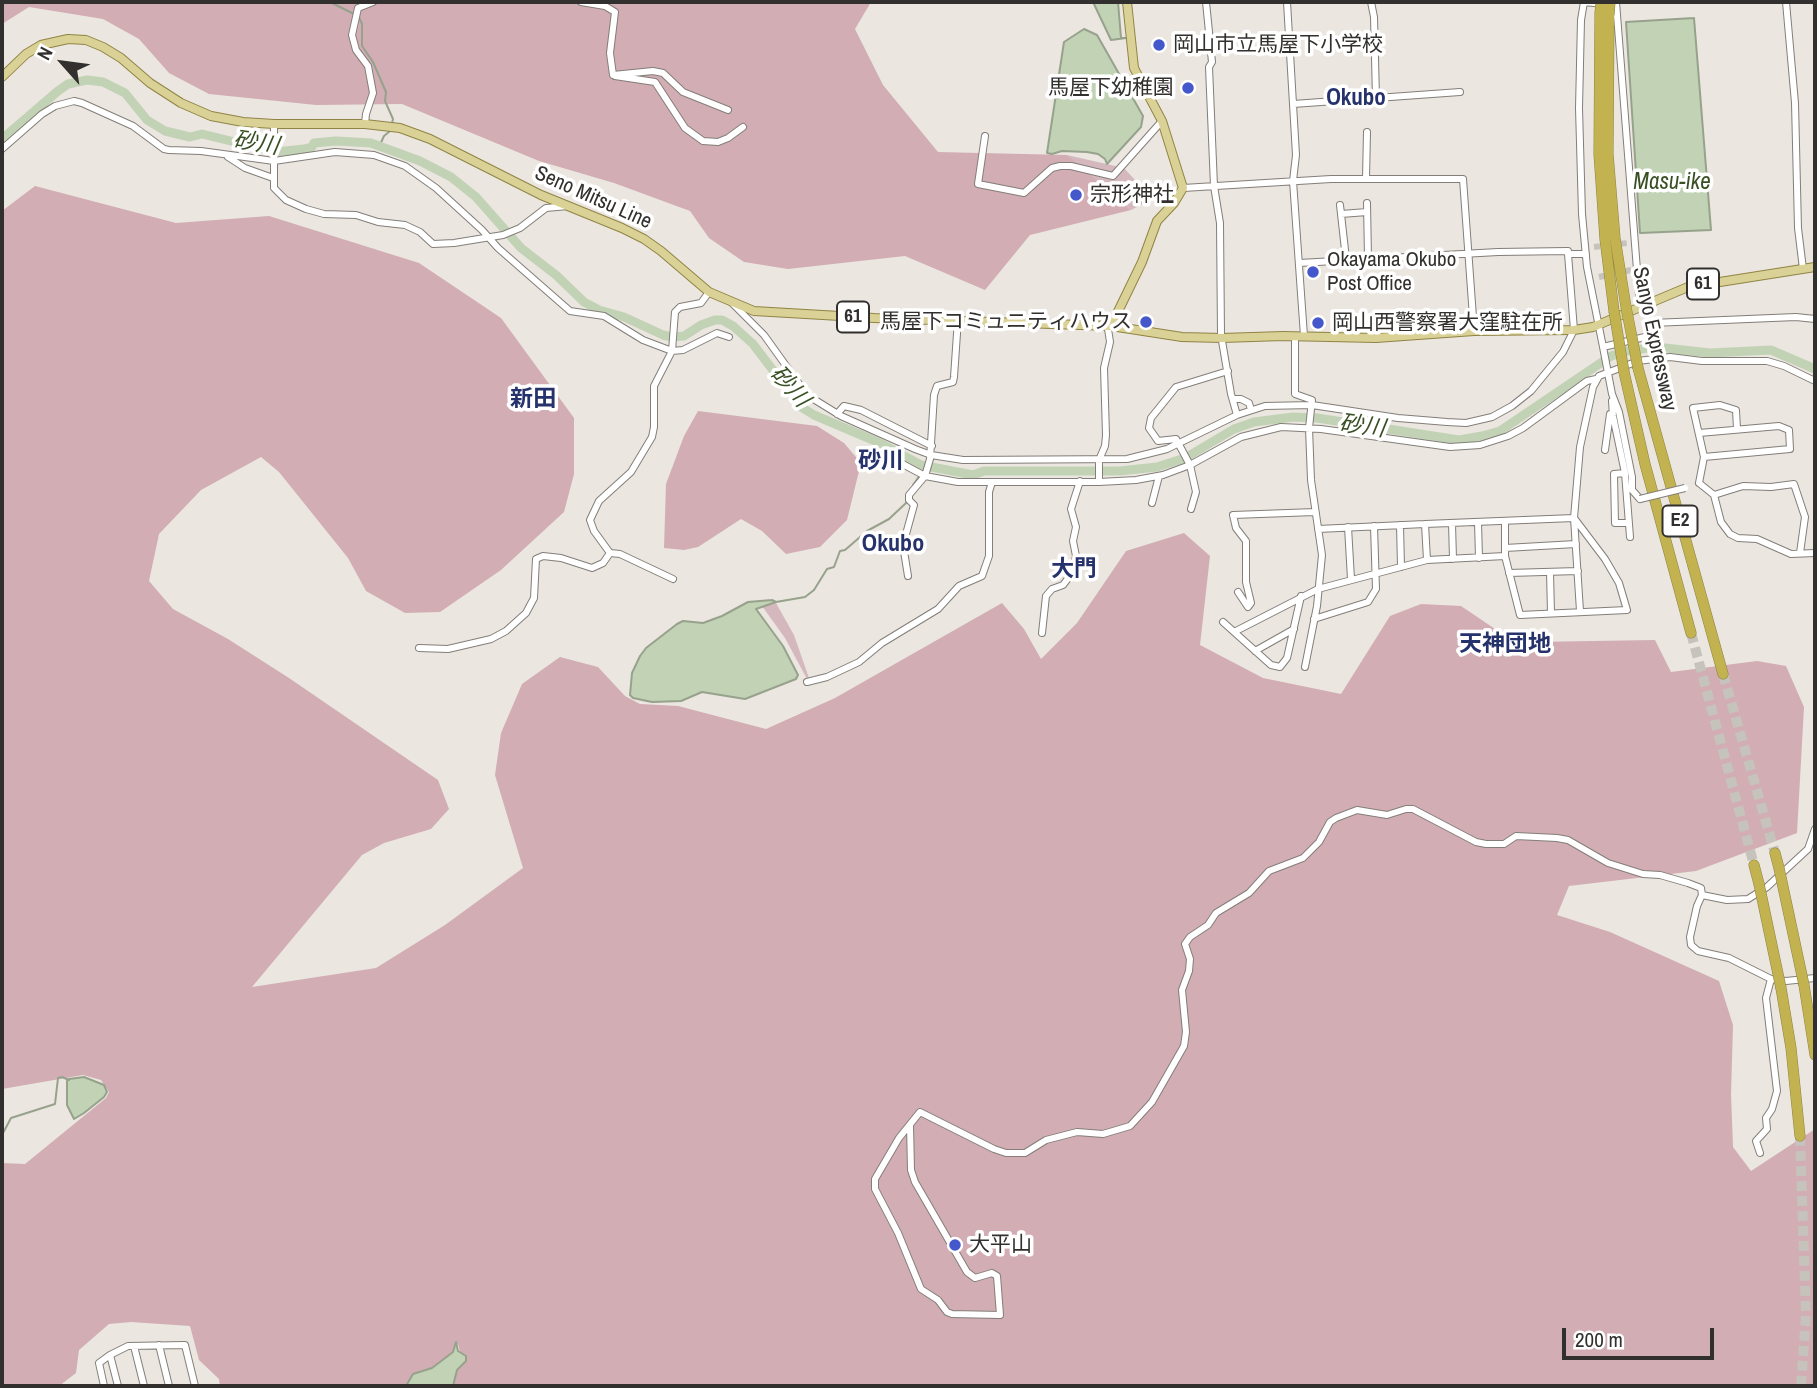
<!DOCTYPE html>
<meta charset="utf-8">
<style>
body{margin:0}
#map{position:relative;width:1817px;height:1388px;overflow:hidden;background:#ebe6e0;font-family:"Archivo Narrow",sans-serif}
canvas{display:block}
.frame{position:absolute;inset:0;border:4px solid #32302e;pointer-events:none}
.north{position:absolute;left:28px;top:28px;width:70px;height:70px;-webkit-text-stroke:5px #fff;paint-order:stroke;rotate:298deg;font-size:19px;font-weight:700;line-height:28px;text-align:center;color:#32302e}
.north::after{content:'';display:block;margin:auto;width:24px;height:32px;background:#32302e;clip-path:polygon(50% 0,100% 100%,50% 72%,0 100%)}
.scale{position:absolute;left:1562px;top:1328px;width:152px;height:32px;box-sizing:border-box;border:4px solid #32302e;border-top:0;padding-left:9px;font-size:21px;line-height:24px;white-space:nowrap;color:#32302e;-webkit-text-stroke:5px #fff;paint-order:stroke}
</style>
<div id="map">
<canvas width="1817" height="1388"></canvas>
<div class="frame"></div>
<div class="north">N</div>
<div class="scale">200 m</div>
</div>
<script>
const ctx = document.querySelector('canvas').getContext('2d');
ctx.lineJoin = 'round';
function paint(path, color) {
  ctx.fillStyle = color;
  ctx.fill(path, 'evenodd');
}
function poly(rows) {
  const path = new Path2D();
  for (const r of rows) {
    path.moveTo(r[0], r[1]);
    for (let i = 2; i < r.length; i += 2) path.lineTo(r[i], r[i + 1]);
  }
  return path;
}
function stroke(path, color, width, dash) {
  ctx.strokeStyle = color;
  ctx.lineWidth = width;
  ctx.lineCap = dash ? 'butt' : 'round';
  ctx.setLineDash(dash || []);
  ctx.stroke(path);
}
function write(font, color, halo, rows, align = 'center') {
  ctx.font = font + ' "Archivo Narrow","Noto Sans JP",sans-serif';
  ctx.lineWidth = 7;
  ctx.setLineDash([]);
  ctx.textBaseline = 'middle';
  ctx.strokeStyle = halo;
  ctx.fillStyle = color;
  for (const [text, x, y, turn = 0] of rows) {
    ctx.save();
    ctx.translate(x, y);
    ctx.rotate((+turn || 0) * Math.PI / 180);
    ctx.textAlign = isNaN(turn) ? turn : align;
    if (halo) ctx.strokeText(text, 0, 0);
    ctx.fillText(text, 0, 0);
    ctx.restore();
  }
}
const green = poly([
 [1067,155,1124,168,1145,191,1143,204,1131,210,1123,203,1109,202],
 [776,603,794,635,809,678,807,679,785,638,762,606]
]);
const forest = poly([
 [2,2,871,2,855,29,883,85,938,152,1067,155,1131,210,1030,235,985,290,905,256,788,269,744,262,709,238,690,211,614,183,539,161,402,104,316,105,209,94,169,73,139,39,103,19,29,7,2,24],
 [35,186,176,223,269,216,419,263,501,318,574,418,574,474,564,512,501,570,440,612,405,613,366,591,348,558,279,472,261,457,201,490,159,534,149,581,173,609,228,639,289,678,438,780,449,809,431,829,384,843,362,855,252,987,376,968,445,925,523,868,495,775,501,733,522,684,560,657,598,667,625,696,640,704,678,706,766,729,835,698,1002,603,1024,629,1041,659,1077,623,1126,551,1184,533,1210,556,1200,645,1263,678,1341,694,1390,616,1421,604,1461,606,1504,635,1533,642,1655,640,1671,672,1757,661,1786,666,1804,707,1797,833,1696,871,1569,886,1557,915,1610,932,1719,981,1733,1025,1731,1094,1733,1147,1751,1171,1815,1129,1815,1386,453,1386,457,1371,463,1364,458,1344,455,1345,453,1352,432,1368,420,1371,410,1380,406,1386,220,1386,219,1379,199,1360,190,1326,131,1322,109,1324,79,1350,76,1373,59,1386,2,1386,2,1163,25,1164,106,1098,109,1092,101,1080,83,1075,2,1089,2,211],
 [698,411,817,426,844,443,861,463,847,520,820,547,786,554,762,531,741,519,698,547,684,550,664,548,666,484,684,436]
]);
const water = poly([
 [1093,2,1118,2,1121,38,1126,38,1111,40,1093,2],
 [1694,18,1711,230,1640,233,1626,22,1694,18],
 [1084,29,1097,35,1143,116,1141,127,1107,164,1105,159,1098,154,1087,152,1062,151,1052,154,1047,153,1064,42,1084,29],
 [772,600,776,602,756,609,783,646,798,675,796,679,745,699,702,692,681,701,652,702,633,698,630,695,632,673,640,656,646,648,677,624,683,621,703,623,722,616,748,602,772,600],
 [84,1077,104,1085,107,1092,104,1097,84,1113,74,1119,67,1105,67,1081,69,1079,84,1077],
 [456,1342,458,1351,466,1356,466,1361,457,1370,453,1386,406,1386,413,1374,432,1368,453,1352,456,1342]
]);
const stream = poly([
 [330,2,354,14],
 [359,17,362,24,362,46,373,62,386,92,385,101,393,119,392,123],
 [379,147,384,136,390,131],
 [913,485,920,475],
 [776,602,805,597,814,590,827,569,834,567,840,551,845,550,867,531,889,519,906,503,907,499],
 [2,1135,11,1118,55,1104,58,1078,62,1077,69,1080]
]);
const river = poly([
 [2,139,58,91,68,84,87,80,103,82,125,93,147,120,165,131,190,137,202,134,276,152,304,149,312,147,314,143,336,141,371,143,420,161,451,177,476,197,521,248,556,275,584,302,599,310,624,317,663,335,672,337,684,336,701,325,715,320,722,320,733,326,753,344,801,407,814,415,880,443,921,465,973,475,984,471,1120,471,1157,467,1185,458,1234,429,1254,422,1293,417,1317,418,1459,440,1482,436,1500,431,1611,356,1627,351,1656,347,1710,353,1771,350,1815,369]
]);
const minorTunnel = poly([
 [1594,247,1628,243],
 [1599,277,1631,270]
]);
const highwayTunnel = poly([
 [1691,633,1754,865],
 [1723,674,1775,853],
 [1800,1136,1806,1315,1801,1386]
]);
const minor = poly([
 [581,2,605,6,615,12,610,53,613,75,653,71,663,73,683,92,728,110],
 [1206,2,1212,62,1209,67,1214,186,1220,223,1221,335,1231,394,1237,415],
 [1287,2,1296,155,1293,181,1304,336],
 [1371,2,1374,17,1376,98],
 [1584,2,1581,20,1579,108,1582,214,1587,267,1603,347,1649,336,1652,323,1796,317,1815,319],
 [1584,2,1604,4],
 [1616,2,1640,308],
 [1786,2,1795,103,1798,228,1803,269],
 [615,76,655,82,685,128,703,141,718,142,728,138,743,127],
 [1293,104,1460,92],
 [274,124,274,188,286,200,306,209,324,214,356,215,378,222,405,225,420,232,433,244,454,243,503,235,520,228,546,208,568,206],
 [365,124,366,114,373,93,368,66,356,50,352,35,358,8,373,2],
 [985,136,978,184,1024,193,1052,168,1060,166,1071,166,1113,176,1162,121],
 [2,149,42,114,55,106,74,101,82,103,133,126,164,149,169,150,201,151,274,161,335,152,374,155,405,166,436,188,482,230,498,248,570,311,604,316,643,340,672,351,683,350,717,333,729,337],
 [228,157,245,168,273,178],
 [1366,178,1367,132],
 [1183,188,1331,179,1463,179,1474,331],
 [1367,203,1368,258],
 [1340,205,1346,259],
 [1341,214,1367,212],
 [1299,263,1498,252,1568,251,1568,254,1586,254],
 [732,303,764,335,807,395,841,416,915,449,931,455,963,460,1127,459,1167,449,1237,415,1265,406,1312,405,1398,418,1447,422,1466,423,1492,417,1512,406,1531,391,1563,352,1574,330,1568,254],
 [1295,337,1295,394,1312,400,1309,428,1311,480,1322,555,1317,606,1305,667],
 [1603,347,1612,394,1619,412,1632,477,1632,490,1640,499],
 [1233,399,1241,399,1249,403,1251,410],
 [1612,401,1613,416,1625,473,1630,537],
 [837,414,844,406,861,410,932,446],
 [1699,433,1779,426,1789,430,1790,449,1704,457],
 [1605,450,1610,414],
 [897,461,925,476,958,482,1099,482,1136,480,1163,475,1190,465,1241,437,1281,427,1321,429,1450,447,1480,445,1508,436,1523,428,1587,381,1596,379],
 [1625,473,1614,474,1615,523,1628,523],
 [1099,482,1099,460,1105,446,1106,435,1104,368,1110,342,1108,329,1111,326],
 [1699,483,1714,495,1721,522,1730,534,1738,538,1757,539,1791,554,1815,553],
 [1699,483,1704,457,1693,408,1720,405,1736,410,1737,429],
 [1714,495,1743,486,1771,487,1794,484,1805,517,1800,553],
 [1152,503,1159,476],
 [1191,509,1196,492,1190,465,1176,439,1158,441,1149,428,1151,418,1176,387,1228,371],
 [1478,522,1479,558],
 [1452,523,1453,559],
 [1425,524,1427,560],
 [1400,525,1401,567],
 [1348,527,1351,579],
 [1318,529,1425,524,1574,518,1605,559,1619,583,1627,610,1520,615,1505,556,1505,521],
 [1505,548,1576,544],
 [1550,572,1551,613],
 [1509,573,1578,571],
 [908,576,903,545,914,505,909,500,909,495,925,476,930,459,934,395,937,386,953,382,954,377,958,319],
 [673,579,620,554,610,553,594,531,590,520,599,501,631,472,652,437,654,427,654,386,672,351,675,312,680,307,701,303,709,292],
 [1238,592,1248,607,1251,603,1246,582,1246,541,1236,528,1233,515,1315,512],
 [1580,611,1574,518,1580,447,1593,387,1599,376,1638,361,1670,357,1702,361,1767,361,1784,366,1815,381],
 [1314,619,1368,602,1376,589,1374,526],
 [1223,622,1271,665,1280,667,1287,658,1301,596],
 [1234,632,1318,589,1427,560,1505,556],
 [1042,633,1046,596,1052,589,1063,585,1073,572,1076,556,1073,541,1076,527,1071,509,1080,481],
 [419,648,448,649,491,639,506,631,526,613,534,598,536,559,543,556,561,558,592,568,603,563,610,553],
 [1255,651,1294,629],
 [807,682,827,677,859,662,882,643,938,609,959,586,982,576,989,556,989,492,992,482],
 [1702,895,1697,906,1690,937,1691,945,1698,951,1729,958,1771,979,1786,981,1815,978],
 [910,1125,911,1170,915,1182,967,1272,975,1278,992,1273,997,1276,1000,1315,952,1314,947,1312,938,1300,921,1289,898,1233,875,1189,875,1179,899,1138,920,1112,994,1149,1006,1153,1025,1153,1046,1140,1077,1132,1103,1134,1130,1126,1152,1102,1184,1046,1186,1032,1182,990,1189,971,1190,959,1185,944,1190,937,1208,925,1216,913,1249,893,1269,871,1303,858,1319,842,1330,822,1336,818,1357,810,1387,815,1406,809,1413,809,1476,842,1486,844,1504,844,1516,836,1557,838,1568,840,1608,863,1643,874,1660,875,1688,883,1701,888,1702,895,1727,900,1748,899,1767,887,1808,849,1815,829],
 [1760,1153,1756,1141,1767,1129,1766,1118,1772,1109,1777,1091,1766,998,1771,979],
 [159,1345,169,1386],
 [134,1346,144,1386],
 [104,1386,99,1363,110,1355],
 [118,1386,110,1355,128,1346,185,1345,195,1386]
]);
const major = poly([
 [2,77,26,54,41,45,68,39,86,40,103,47,121,58,150,83,181,103,211,116,243,122,274,124,365,124,400,128,430,139,541,195,622,228,644,239,661,251,709,292,754,311,874,318,1111,326,1182,337,1222,338,1283,336,1376,338,1474,331,1574,330,1593,327,1688,287,1815,267],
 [1111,326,1142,262,1157,221,1174,203,1183,188,1162,121,1134,68,1127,2]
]);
const highway = poly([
 [1600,14,1599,154,1605,239,1614,311],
 [1609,15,1608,154,1615,238,1626,307],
 [1638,368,1723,674],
 [1624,372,1645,464,1691,633],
 [1775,853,1779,868],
 [1754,865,1759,884],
 [1804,985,1815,1055],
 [1781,988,1791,1048,1800,1136]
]);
const minorBridge = poly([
 [1640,499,1685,488]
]);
const highwayBridge = poly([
 [1600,14,1601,2],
 [1609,15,1610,2],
 [1626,307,1638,368],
 [1614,311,1624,372],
 [1779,868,1804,985],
 [1759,884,1781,988]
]);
const markers = [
 [1159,45,7,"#4458cc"],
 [1188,88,7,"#4458cc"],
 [1076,195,7,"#4458cc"],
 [1313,272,7,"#4458cc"],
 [1146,322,7,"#4458cc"],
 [1318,323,7,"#4458cc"],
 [955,1245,7,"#4458cc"]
];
const shields = [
 [1703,284,32],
 [853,317,32],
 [1680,521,35]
];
const shieldNames = [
 ["61",1703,284],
 ["61",853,317],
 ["E2",1680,521]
];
const poiNames = [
 ["岡山市立馬屋下小学校",1173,45],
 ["馬屋下幼稚園",1174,88,"right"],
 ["宗形神社",1090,195],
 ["Okayama Okubo",1327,260],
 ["Post Office",1327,284],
 ["馬屋下コミュニティハウス",1132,322,"right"],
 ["岡山西警察署大窪駐在所",1332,323],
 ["大平山",969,1245]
];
const streetNames = [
 ["Seno Mitsu Line",593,198,24],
 ["Sanyo Expressway",1654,339,78]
];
const neighbourhoodNames = [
 ["Okubo",1356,99],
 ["新田",533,400],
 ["砂川",881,462],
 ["大門",1074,570],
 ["天神団地",1505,645]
];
const waterNames = [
 ["砂川",256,144,9],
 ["Masu-ike",1672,183],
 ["砂川",789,387,48],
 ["砂川",1362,427,8]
];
const quarterNames = [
 ["Okubo",893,545]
];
paint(green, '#d5b8bd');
paint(forest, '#d2adb4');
paint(water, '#c2d3b5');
stroke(water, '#97a28c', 2);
stroke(stream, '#97a28c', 2);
stroke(river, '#c2d3b5', 9);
stroke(minorTunnel, '#c6c2bc', 6, [6, 3]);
stroke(highwayTunnel, '#c6c2bc', 10, [10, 5]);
stroke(minor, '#837e79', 8);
stroke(major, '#908444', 10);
stroke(highway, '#908444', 11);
stroke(minor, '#fff', 6);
stroke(major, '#dad196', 8);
stroke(highway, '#c2b250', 10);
stroke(minorBridge, '#837e79', 8, []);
stroke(highwayBridge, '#908444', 11, []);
stroke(minorBridge, '#fff', 6);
stroke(highwayBridge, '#c2b250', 10);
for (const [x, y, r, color] of markers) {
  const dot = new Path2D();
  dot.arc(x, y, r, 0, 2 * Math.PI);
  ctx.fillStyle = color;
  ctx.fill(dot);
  stroke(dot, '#fff', 2.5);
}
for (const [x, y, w] of shields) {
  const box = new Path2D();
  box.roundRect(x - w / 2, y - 15.5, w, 31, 5);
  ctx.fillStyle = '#fff';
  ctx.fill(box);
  stroke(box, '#32302e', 2);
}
write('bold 19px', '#32302e', null, shieldNames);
write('21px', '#32302e', '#fff', poiNames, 'left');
write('21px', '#32302e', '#fff', streetNames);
write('bold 23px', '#26326b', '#fff', neighbourhoodNames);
write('italic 23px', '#395024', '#fff', waterNames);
write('bold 24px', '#26326b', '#fff', quarterNames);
</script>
